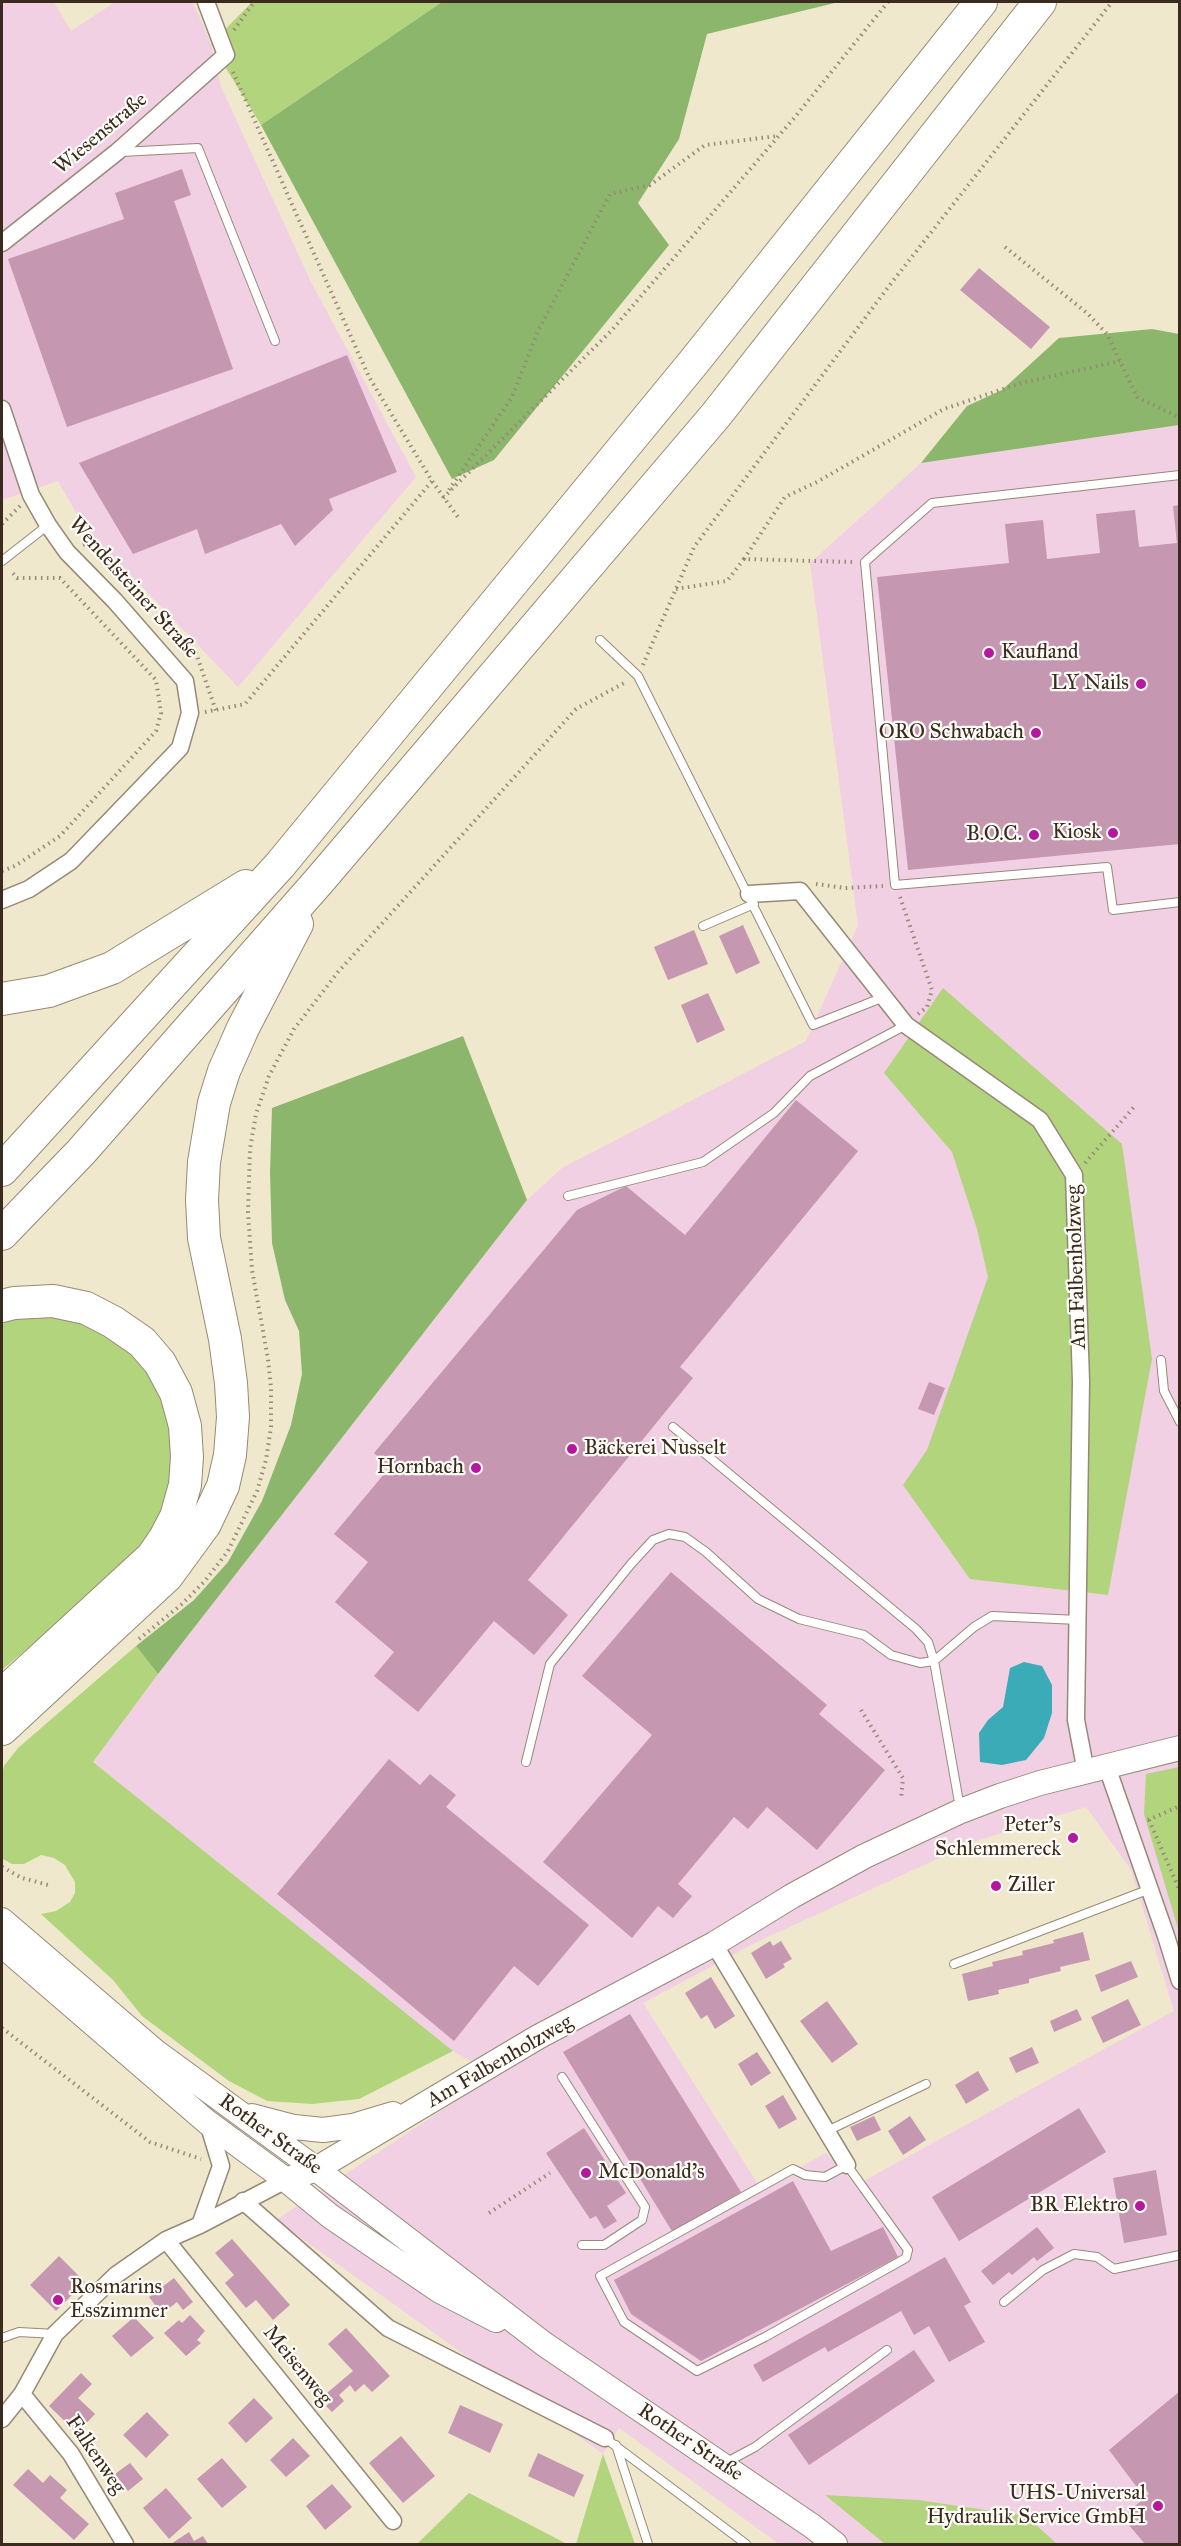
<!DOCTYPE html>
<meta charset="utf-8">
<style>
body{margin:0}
#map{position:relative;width:1181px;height:2546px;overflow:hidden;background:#f0e8cd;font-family:"IM FELL Great Primer",serif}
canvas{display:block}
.frame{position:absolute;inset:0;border:3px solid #3b2a1e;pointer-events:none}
</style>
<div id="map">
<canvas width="1181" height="2546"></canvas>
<div class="frame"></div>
</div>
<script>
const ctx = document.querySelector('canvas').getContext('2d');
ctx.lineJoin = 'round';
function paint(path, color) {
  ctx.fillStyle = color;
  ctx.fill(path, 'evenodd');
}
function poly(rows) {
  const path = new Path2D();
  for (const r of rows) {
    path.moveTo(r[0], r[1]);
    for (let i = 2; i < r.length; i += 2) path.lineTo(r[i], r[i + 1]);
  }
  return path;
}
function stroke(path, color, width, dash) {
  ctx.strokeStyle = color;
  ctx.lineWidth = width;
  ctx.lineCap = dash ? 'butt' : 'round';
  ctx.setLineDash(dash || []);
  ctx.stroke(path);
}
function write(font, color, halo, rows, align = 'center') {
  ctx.font = font + ' "IM FELL Great Primer",serif';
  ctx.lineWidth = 4.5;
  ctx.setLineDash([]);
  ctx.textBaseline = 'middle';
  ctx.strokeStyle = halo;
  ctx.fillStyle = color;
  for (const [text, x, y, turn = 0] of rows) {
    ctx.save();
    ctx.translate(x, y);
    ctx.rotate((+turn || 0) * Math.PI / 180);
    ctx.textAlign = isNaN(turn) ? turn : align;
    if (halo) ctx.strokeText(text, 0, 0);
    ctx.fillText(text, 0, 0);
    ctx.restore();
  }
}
const built = poly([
 [2,2,54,2,71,31,115,2,193,2,211,44,221,87,311,282,416,477,238,687,83,525,58,481,2,500],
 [1179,425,1179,2544,779,2544,619,2428,603,2454,276,2220,495,2075,453,2051,93,1762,158,1674,527,1200,562,1168,806,1041,858,925,810,563,921,463],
 [1086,1807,1131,1870,1174,2011,856,2185,826,2153,761,2189,643,2003,757,1942,976,1841]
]);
const green = poly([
 [252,2,442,2,261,125,211,44],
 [943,988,1122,1144,1152,1359,1108,1595,970,1579,903,1485,927,1450,988,1277,977,1229,952,1152,884,1073],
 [2,1316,79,1317,135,1349,172,1417,174,1477,156,1527,141,1548,89,1597,2,1670],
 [136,1646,158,1674,93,1762,453,2051,359,2099,312,2104,267,2101,229,2081,142,2016,113,1980,41,1914,56,1911,70,1902,75,1893,75,1882,65,1865,54,1858,41,1855,24,1864,12,1864,3,1859,2,1774,4,1766,18,1748],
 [1179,1767,1180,1767,1179,1932,1144,1814,1146,1774],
 [603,2454,635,2544,576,2544],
 [469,2493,567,2544,417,2544],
 [825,2495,918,2500,1026,2516,1057,2544,885,2544]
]);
const forest = poly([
 [442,2,839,2,707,34,679,139,638,203,669,245,494,460,452,479,261,125],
 [1152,329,1179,334,1179,425,921,463,967,406,1002,390,1059,338],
 [463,1036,527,1200,158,1674,136,1646,194,1600,228,1562,262,1501,291,1425,302,1374,299,1331,285,1300,272,1243,270,1173,272,1108]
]);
const water = poly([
 [1024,1662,1042,1666,1052,1685,1052,1713,1044,1738,1026,1760,1002,1765,980,1762,979,1733,988,1720,1003,1707,1010,1668]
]);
const building = poly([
 [182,169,191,195,174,201,233,369,67,427,8,259,124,219,115,193],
 [979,268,1050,327,1031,349,960,290],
 [347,355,397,472,329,499,333,510,295,546,281,524,205,554,197,529,133,554,79,463],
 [1180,505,1180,844,908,870,877,577,1009,563,1005,524,1043,520,1047,559,1100,553,1096,514,1135,510,1139,547,1177,543,1173,506],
 [743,925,760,963,736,974,719,936],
 [694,930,708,964,668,980,654,947],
 [708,993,725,1030,697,1043,681,1005],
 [796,1100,858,1151,680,1367,693,1378,528,1580,568,1615,534,1655,494,1621,418,1712,374,1676,394,1652,335,1602,368,1562,334,1534,390,1467,374,1453,577,1210,626,1186,685,1235],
 [929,1382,945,1388,934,1415,918,1409],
 [671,1572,827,1705,819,1714,885,1770,817,1850,767,1807,748,1829,734,1817,678,1884,692,1896,673,1918,658,1906,632,1938,543,1862,652,1735,582,1676],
 [389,1759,420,1785,430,1774,456,1795,446,1807,589,1925,538,1986,514,1966,454,2041,277,1894],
 [1083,1932,1090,1960,1060,1967,1061,1971,1029,1979,1029,1983,998,1990,999,1994,968,2001,962,1974,993,1966,992,1962,1023,1955,1022,1951,1054,1943,1053,1940],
 [770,1941,773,1946,781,1941,792,1959,783,1964,785,1967,766,1979,751,1953],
 [1131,1961,1138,1977,1101,1992,1095,1975],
 [711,1977,735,2016,715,2029,707,2015,701,2019,685,1993],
 [1128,1999,1141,2025,1103,2043,1091,2017],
 [827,2001,858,2044,832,2063,800,2021],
 [1077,2009,1082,2020,1054,2032,1050,2021],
 [630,2014,741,2192,673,2233,563,2052],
 [1032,2047,1039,2063,1016,2073,1009,2058],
 [757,2052,771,2073,751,2086,738,2064],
 [978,2071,989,2090,966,2104,955,2085],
 [783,2095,797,2119,779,2129,765,2106],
 [1079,2108,1106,2152,959,2241,932,2197],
 [874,2116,881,2130,857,2141,850,2127],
 [910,2116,926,2140,903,2155,888,2131],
 [584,2128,626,2193,607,2206,617,2221,604,2229,596,2216,590,2219,546,2153],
 [1156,2170,1167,2235,1124,2243,1113,2178],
 [793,2181,831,2251,883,2227,898,2257,701,2361,631,2314,614,2280],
 [1037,2227,1054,2248,1037,2261,1034,2257,1012,2275,1009,2272,993,2285,981,2271],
 [232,2239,290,2305,273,2320,256,2300,246,2308,225,2283,234,2275,215,2253],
 [59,2256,85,2282,56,2311,30,2285],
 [945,2257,971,2302,964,2306,985,2342,949,2362,929,2326,914,2335,901,2311,828,2352,825,2347,763,2382,753,2365],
 [174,2278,193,2302,183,2310,177,2302,162,2314,149,2297],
 [190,2315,205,2331,197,2340,201,2343,186,2356,164,2333,179,2320,182,2323],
 [134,2317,154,2338,131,2357,112,2336],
 [346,2328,390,2376,372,2392,364,2384,355,2392,350,2385,339,2395,344,2401,332,2412,326,2406,333,2400,327,2393,353,2371,328,2344],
 [914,2350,935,2381,809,2465,788,2435],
 [81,2373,92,2384,78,2398,95,2414,77,2433,49,2406],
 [1180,2391,1180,2544,1145,2544,1122,2517,1149,2494,1144,2486,1136,2486,1109,2450],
 [254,2398,273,2418,246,2443,228,2423],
 [460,2405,503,2424,490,2453,448,2433],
 [147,2412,169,2435,146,2458,123,2435],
 [401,2436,435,2476,403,2503,369,2463],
 [293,2438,310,2456,286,2477,270,2460],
 [538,2453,584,2475,574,2497,528,2476],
 [222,2458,247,2487,222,2508,197,2479],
 [130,2463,143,2479,128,2491,115,2474],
 [28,2469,43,2483,50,2475,67,2490,60,2498,89,2524,74,2540,13,2485],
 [332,2484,352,2507,325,2530,306,2506],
 [166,2488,192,2518,169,2539,143,2508],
 [189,2532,194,2541,203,2536,208,2544,171,2544]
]);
const path = poly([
 [234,30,254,2],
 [233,72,369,377,432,481,460,520],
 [1005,247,1087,313,1107,334,1137,397,1180,418],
 [449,490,512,397,538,331,610,194,650,185,705,145,778,136],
 [443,498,611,331,795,117,888,2],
 [2,524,20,506],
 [83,545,93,541,196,653,216,711],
 [744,559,785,497,817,482,944,409,1021,383,1120,361],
 [676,589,727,581,744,559,852,562],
 [643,665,694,547,889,286,1112,2],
 [205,712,245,704,432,481],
 [2,871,15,866,60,836,156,731,161,713,156,680,60,578,17,578,11,571],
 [816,884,845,888,883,886],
 [900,897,932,990,927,1007,918,1014],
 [1085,1163,1134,1107],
 [139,1639,182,1604,205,1581,228,1551,257,1491,266,1460,271,1427,271,1388,268,1359,252,1270,248,1212,250,1149,256,1114,269,1076,294,1029,338,972,576,709,626,682],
 [861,1710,903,1778,901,1799],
 [1148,1820,1180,1806],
 [1149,1820,1180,1891],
 [2,1867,22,1878,52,1886],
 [2,2028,150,2142,201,2159],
 [489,2213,550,2173]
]);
const lane = poly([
 [121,152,198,148,275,341],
 [1180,475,932,503,865,562,895,885,1107,867,1113,910,1180,902],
 [2,561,48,525],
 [600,640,638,676,813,1025,884,997],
 [703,926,754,904],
 [568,1196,703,1162,774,1113,810,1076,906,1025],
 [1161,1360,1164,1391,1180,1422],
 [673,1427,916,1629,928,1642,934,1661,960,1808],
 [526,1762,550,1664,631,1564,653,1540,669,1534,685,1537,706,1552,758,1599,799,1619,864,1635,891,1655,920,1663,934,1661,974,1627,992,1616,1078,1620],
 [954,1964,1150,1889],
 [562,2077,645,2207,642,2220,604,2245,582,2245],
 [827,2131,926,2084],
 [847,2165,908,2250,906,2258,765,2337,697,2371,624,2322,600,2276,793,2169,805,2175,825,2177,847,2165],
 [1004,2302,1043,2270,1074,2254,1097,2257,1114,2269,1180,2255],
 [2,2338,19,2332,55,2334],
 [605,2438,746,2544],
 [616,2445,648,2544],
 [725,2463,755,2447,887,2350]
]);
const street = poly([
 [2,243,117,152,226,55,206,2],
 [2,409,31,495,48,525,67,552,115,601,185,681,190,713,180,748,71,861,29,889,2,900],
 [749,894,800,891,906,1025,1040,1120,1074,1175,1081,1381,1076,1720,1086,1772],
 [1107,1767,1166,1936,1180,1981],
 [714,1944,847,2165],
 [243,2201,388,2328,605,2438],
 [200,2225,221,2166,208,2123],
 [166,2240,393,2521],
 [22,2394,71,2454,125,2544],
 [2,2419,22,2394,55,2334,116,2275,166,2240,200,2225,286,2180]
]);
const secondary = poly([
 [2,1920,156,2052,316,2169,544,2344,812,2526,835,2544],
 [2,1945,207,2122,286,2180,330,2216,440,2291,496,2320],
 [252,2116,294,2127,323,2130,353,2126,393,2114],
 [286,2180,316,2169,538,2037,714,1944,792,1896,865,1856,961,1811,1000,1796,1040,1783,1180,1748]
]);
const highway = poly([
 [2,999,49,991,112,968,246,886],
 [2,1170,280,865,693,363,981,2],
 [2,1234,81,1152,319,881,716,415,1040,2],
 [2,1306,14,1303,53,1301,86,1308,113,1322,142,1342,160,1363,176,1393,185,1426,187,1457,185,1485,176,1517,165,1538,152,1557,2,1695],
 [2,1729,167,1576,205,1524,223,1486,230,1455,233,1417,231,1383,225,1339,204,1238,202,1200,204,1162,214,1103,224,1071,243,1028,297,924]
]);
const markers = [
 [989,653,6,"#b5179e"],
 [1141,684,6,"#b5179e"],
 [1036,733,6,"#b5179e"],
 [1113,833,6,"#b5179e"],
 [1034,835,6,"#b5179e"],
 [572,1449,6,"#b5179e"],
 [476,1468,6,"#b5179e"],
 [1073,1838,6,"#b5179e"],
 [996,1886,6,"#b5179e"],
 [586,2173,6,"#b5179e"],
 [1140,2206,6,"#b5179e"],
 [58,2300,6,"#b5179e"],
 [1158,2506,6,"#b5179e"]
];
const streetNames = [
 ["Wiesenstraße",101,134,-40],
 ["Wendelsteiner Straße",133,588,48],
 ["Am Falbenholzweg",1077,1267,-92],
 ["Am Falbenholzweg",500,2062,-30],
 ["Rother Straße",270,2135,36],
 ["Meisenweg",297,2366,51],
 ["Rother Straße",690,2443,34],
 ["Falkenweg",95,2455,56]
];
const poiNames = [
 ["Kaufland",1001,653,"left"],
 ["LY Nails",1129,684],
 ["ORO Schwabach",1024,733],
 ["Kiosk",1101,833],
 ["B.O.C.",1022,835],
 ["Bäckerei Nusselt",584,1449,"left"],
 ["Hornbach",464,1468],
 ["Peter's",1061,1826],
 ["Schlemmereck",1061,1850],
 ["Ziller",1008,1886,"left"],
 ["McDonald's",598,2173,"left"],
 ["BR Elektro",1128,2206],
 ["Rosmarins",70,2288,"left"],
 ["Esszimmer",70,2312,"left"],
 ["UHS-Universal",1146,2494],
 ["Hydraulik Service GmbH",1146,2518]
];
paint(built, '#f1d0e3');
paint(green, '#b1d47d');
paint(forest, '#8cb66c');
paint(water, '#3babb7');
paint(building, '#c597b0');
stroke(lane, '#968976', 10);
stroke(street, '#968976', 19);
stroke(secondary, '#968976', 26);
stroke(highway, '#968976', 34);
stroke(path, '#968976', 4, [1.5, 4.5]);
stroke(lane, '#fff', 8);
stroke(street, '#fff', 16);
stroke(secondary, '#fff', 24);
stroke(highway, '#fff', 32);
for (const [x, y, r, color] of markers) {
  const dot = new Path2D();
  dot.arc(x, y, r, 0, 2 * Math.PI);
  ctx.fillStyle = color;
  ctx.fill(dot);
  stroke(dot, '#fdfcf7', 2);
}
write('21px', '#3b2a1e', '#fdfcf7', streetNames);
write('21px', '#3b2a1e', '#fdfcf7', poiNames, 'right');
</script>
